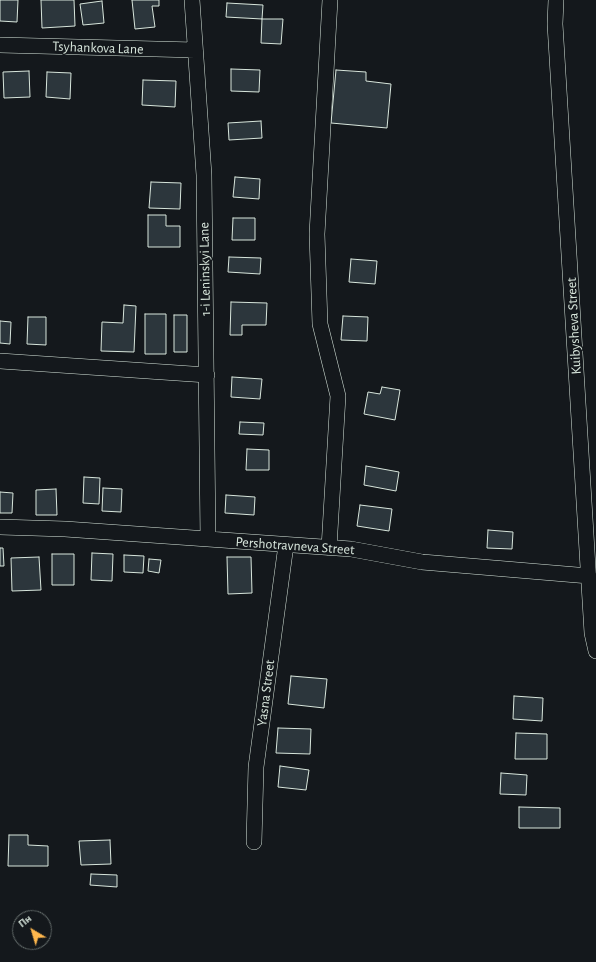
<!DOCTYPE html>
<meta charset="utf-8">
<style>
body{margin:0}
#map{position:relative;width:596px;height:962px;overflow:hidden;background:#14181c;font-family:"Alegreya Sans",sans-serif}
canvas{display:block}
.north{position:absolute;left:12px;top:910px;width:40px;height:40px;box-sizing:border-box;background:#14181c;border:1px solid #626a69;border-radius:50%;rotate:322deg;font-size:11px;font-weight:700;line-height:16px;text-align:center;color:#d8e6dc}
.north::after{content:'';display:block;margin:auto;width:14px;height:18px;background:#ffb74d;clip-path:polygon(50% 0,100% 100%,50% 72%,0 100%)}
</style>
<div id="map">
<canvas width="596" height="962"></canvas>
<div class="north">Пн</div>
</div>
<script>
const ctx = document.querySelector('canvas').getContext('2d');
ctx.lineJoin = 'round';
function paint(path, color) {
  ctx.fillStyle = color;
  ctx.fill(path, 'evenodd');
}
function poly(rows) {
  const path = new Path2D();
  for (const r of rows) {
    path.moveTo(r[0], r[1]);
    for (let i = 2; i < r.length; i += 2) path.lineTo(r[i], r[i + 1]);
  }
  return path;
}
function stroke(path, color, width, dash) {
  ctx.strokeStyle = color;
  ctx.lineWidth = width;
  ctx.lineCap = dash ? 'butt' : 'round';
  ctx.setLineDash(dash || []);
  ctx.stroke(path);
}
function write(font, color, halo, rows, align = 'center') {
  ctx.font = font + ' "Alegreya Sans",sans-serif';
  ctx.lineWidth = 3;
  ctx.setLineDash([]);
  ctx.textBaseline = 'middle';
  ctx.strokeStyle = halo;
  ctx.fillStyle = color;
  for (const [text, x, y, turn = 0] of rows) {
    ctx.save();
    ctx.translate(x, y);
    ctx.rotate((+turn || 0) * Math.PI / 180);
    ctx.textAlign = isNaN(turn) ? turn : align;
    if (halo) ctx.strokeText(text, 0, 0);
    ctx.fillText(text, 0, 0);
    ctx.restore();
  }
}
const building = poly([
 [0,0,18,0,17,22,0,21,0,0],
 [41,0,74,0,75,26,42,28,41,0],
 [132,0,159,0,159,6,152,6,155,27,135,29,132,0],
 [102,1,104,23,83,25,80,4,102,1],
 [227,3,263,5,262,19,226,17,227,3],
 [262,19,283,19,281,44,261,43,262,19],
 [231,69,260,70,259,92,231,91,231,69],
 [336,70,366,72,366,81,391,84,387,128,331,123,336,70],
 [29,71,30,97,4,98,3,72,29,71],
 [47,72,71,73,70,99,46,97,47,72],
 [143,80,176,81,175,107,142,105,143,80],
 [261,121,262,138,229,140,228,123,261,121],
 [235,177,260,179,259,199,233,197,235,177],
 [151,182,181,183,180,209,149,208,151,182],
 [148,215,166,215,166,226,180,226,180,247,148,247,148,215],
 [233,218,255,218,255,240,232,240,233,218],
 [229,257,261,258,260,274,228,272,229,257],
 [351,259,377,261,375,284,349,282,351,259],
 [231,302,267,303,266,325,242,325,242,335,230,335,231,302],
 [124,305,136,306,134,352,101,351,102,322,123,323,124,305],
 [145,314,166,314,166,354,145,354,145,314],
 [174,315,187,315,187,352,174,352,174,315],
 [343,316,368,317,367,341,341,340,343,316],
 [28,317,46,317,46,345,27,344,28,317],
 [0,321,11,322,10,344,0,343,0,321],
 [232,377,262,379,260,399,231,397,232,377],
 [382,387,400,390,395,420,364,414,368,392,380,394,382,387],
 [240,422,264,423,263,435,239,434,240,422],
 [247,449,269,450,269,470,246,470,247,449],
 [366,466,399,472,396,491,364,485,366,466],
 [84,477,100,478,99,504,83,503,84,477],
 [103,488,122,489,121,512,102,511,103,488],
 [56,489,57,515,36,515,36,490,56,489],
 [0,492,13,493,12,513,0,513,0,492],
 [226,495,255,497,254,515,225,513,226,495],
 [360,505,392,509,389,531,357,526,360,505],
 [488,530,513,532,512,549,487,548,488,530],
 [0,548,3,548,4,566,0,566,0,548],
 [92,553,113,554,112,581,91,580,92,553],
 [52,554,74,554,74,585,52,585,52,554],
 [124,555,144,556,143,573,124,572,124,555],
 [39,557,41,590,12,591,11,558,39,557],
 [227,557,251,557,252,593,228,594,227,557],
 [149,559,161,560,159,573,148,571,149,559],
 [291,676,327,679,324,708,288,704,291,676],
 [514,696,543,698,542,721,513,719,514,696],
 [278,728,311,729,310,754,276,753,278,728],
 [516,733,547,734,547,759,515,759,516,733],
 [280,766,309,770,306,790,278,787,280,766],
 [501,773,527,775,526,795,500,794,501,773],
 [519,807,560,808,560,828,519,828,519,807],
 [9,835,28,835,28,845,48,846,48,866,8,866,9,835],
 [110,840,111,864,81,865,79,841,110,840],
 [91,874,117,875,117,887,90,885,91,874]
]);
const street = poly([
 [192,0,204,175,208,539],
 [556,0,555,24,592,633,596,651],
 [0,45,195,50],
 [0,361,207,375],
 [0,527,65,529,351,549,422,562,589,576],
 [329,548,338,396,320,324,317,234,330,0],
 [254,842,256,767,286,545]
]);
const streetNames = [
 ["Tsyhankova Lane",98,48,2],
 ["1-i Leninskyi Lane",205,269,-91],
 ["Kuibysheva Street",574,326,-93],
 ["Pershotravneva Street",295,546,4],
 ["Yasna Street",266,693,-83]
];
paint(building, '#2c363c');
stroke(building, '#d8e6dc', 1);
stroke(street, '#d8e6dc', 16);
stroke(street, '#14181c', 15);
write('14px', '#d8e6dc', '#14181c', streetNames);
</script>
